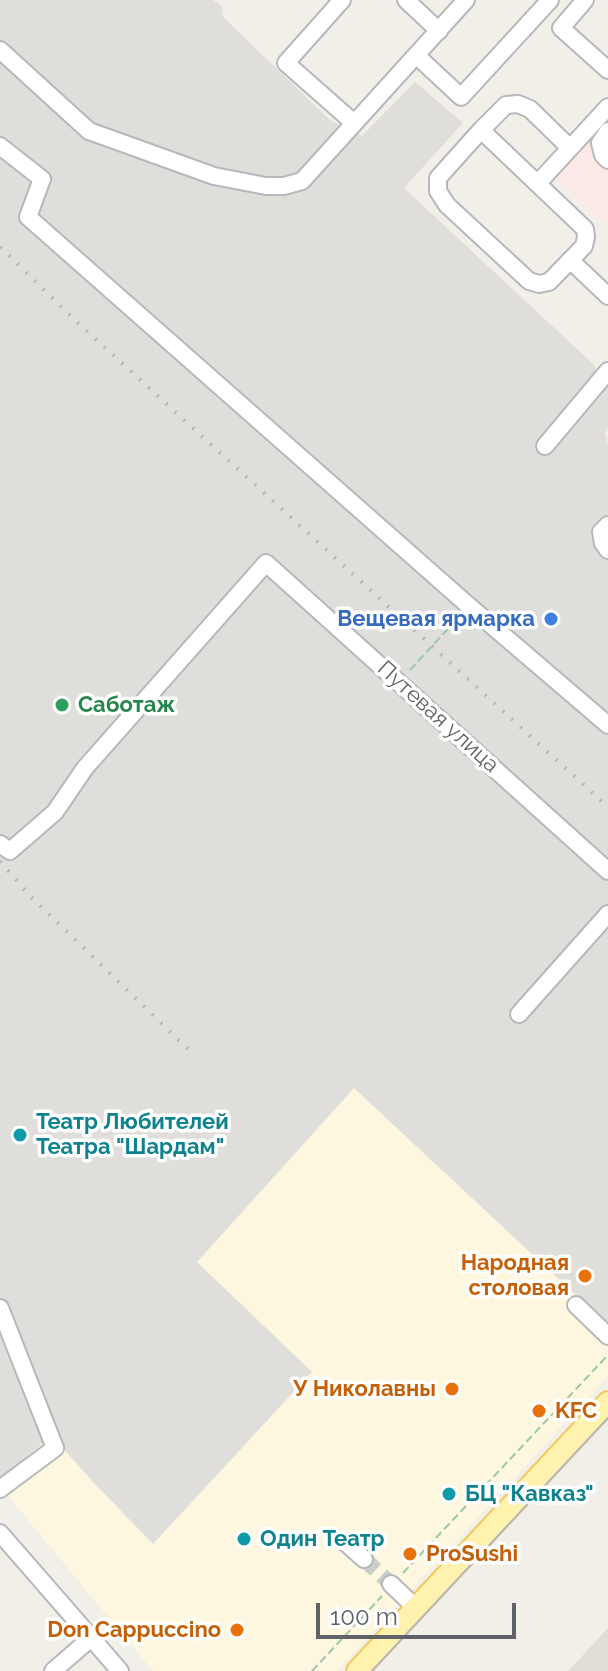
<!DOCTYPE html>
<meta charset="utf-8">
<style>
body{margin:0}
#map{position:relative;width:608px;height:1671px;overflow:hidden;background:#f1efe8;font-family:Raleway,sans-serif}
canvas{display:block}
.scale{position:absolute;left:316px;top:1603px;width:200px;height:36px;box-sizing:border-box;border:4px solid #5f6368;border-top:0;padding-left:10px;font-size:24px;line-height:28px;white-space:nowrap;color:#5f6368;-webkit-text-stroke:6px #fff;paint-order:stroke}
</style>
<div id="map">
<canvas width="608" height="1671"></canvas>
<div class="scale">100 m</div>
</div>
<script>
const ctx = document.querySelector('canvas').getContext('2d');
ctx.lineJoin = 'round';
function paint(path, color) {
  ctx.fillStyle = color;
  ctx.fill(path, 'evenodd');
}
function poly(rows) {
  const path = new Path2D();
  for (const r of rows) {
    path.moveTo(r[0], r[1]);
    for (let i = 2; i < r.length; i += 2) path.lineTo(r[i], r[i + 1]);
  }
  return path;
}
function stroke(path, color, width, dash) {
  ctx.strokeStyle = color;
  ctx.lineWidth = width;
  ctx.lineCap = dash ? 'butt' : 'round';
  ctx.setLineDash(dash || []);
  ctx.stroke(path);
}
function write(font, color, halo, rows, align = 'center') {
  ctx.font = font + ' Raleway,sans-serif';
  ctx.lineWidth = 7;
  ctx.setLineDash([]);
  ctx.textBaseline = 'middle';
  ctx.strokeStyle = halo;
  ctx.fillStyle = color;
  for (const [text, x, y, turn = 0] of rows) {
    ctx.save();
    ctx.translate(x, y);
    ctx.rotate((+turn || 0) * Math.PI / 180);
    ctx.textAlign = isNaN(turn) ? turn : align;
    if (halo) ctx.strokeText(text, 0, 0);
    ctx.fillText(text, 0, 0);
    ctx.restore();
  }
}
const commercial = poly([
 [354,1088,608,1325,608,1376,337,1671,153,1671,0,1486,0,1480,54,1432,247,1442,311,1373,197,1262]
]);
const industrial = poly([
 [0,0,213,0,222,6,223,17,331,121,362,136,415,82,463,123,404,188,593,364,608,385,608,427,605,433,608,445,608,1325,354,1088,197,1262,312,1372,153,1544,93,1482,61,1446,54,1433,0,1480]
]);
const education = poly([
 [608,1628,608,1671,568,1671]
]);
const medical = poly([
 [608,120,608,227,556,178]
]);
const minorTunnel = poly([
 [364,1559,391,1584]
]);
const path = poly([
 [410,670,457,619],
 [403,1573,608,1355],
 [312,1671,382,1596]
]);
const minor = poly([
 [342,0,286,63,354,123],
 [406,0,439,31],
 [585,0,561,28,608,70],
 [0,50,89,131,214,176,266,186,284,186,302,181,466,0],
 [417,56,461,97,550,0],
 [481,130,585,229,586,237,584,246,549,282,539,284,529,281,447,205,438,191,438,178,481,130,506,105,518,104,530,109,570,148],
 [608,131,600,143,603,155,608,160],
 [0,146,42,179,28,217,469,606,608,725],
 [538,183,608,107],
 [570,260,608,296],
 [545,446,608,371],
 [608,525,601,532,603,543,608,550],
 [0,844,10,851,55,812,85,768,266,563,608,871],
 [519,1014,608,914],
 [576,1305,608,1336],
 [0,1308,55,1448,0,1489],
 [0,1533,120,1671],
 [346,1543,364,1559],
 [391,1584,416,1608],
 [53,1671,91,1638]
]);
const major = poly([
 [357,1671,608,1402]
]);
const tram = poly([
 [372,1671,608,1418]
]);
const rail = poly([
 [0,247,78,323,608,807],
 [0,861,30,896,194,1055]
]);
const markers = [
 [551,619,8,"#3f7fe0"],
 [62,705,8,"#2e9e5b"],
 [20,1135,8,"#0f9aa8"],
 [585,1276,8,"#e8710a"],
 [452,1389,8,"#e8710a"],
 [539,1411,8,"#e8710a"],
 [449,1494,8,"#0f9aa8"],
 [244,1539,8,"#0f9aa8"],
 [410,1554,8,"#e8710a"],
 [237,1630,8,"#e8710a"]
];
const shopNames = [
 ["Вещевая ярмарка",535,619]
];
const leisureNames = [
 ["Саботаж",78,705]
];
const streetNames = [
 ["Путевая улица",438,717,42]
];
const cultureNames = [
 ["Театр Любителей",36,1122],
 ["Театра \"Шардам\"",36,1147],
 ["БЦ \"Кавказ\"",465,1494],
 ["Один Театр",260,1539]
];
const foodNames = [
 ["Народная",569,1263],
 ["столовая",569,1288],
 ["У Николавны",436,1389],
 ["KFC",555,1411,"left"],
 ["ProSushi",426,1554,"left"],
 ["Don Cappuccino",221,1630]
];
paint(commercial, '#fef7e0');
paint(industrial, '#e0deda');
paint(education, '#e1ded6');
paint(medical, '#fce8e6');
stroke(minorTunnel, '#ccccc8', 16, [16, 8]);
stroke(minor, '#b5b8bc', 20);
stroke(major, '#f2c960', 24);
stroke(path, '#9cc7a9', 2, [8, 4]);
stroke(minor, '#fff', 16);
stroke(major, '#fff2af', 20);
stroke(tram, '#b6b7b8', 2);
stroke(rail, '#b6b7b8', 4, [2, 10]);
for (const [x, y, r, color] of markers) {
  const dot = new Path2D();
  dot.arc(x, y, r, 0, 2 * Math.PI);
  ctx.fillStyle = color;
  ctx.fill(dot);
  stroke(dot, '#fff', 3);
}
write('bold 22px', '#366cbe', '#fff', shopNames, 'right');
write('bold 22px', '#27864d', '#fff', leisureNames, 'left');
write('22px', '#5f6368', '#fff', streetNames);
write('bold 22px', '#0d838f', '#fff', cultureNames, 'left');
write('bold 22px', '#c56008', '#fff', foodNames, 'right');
</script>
